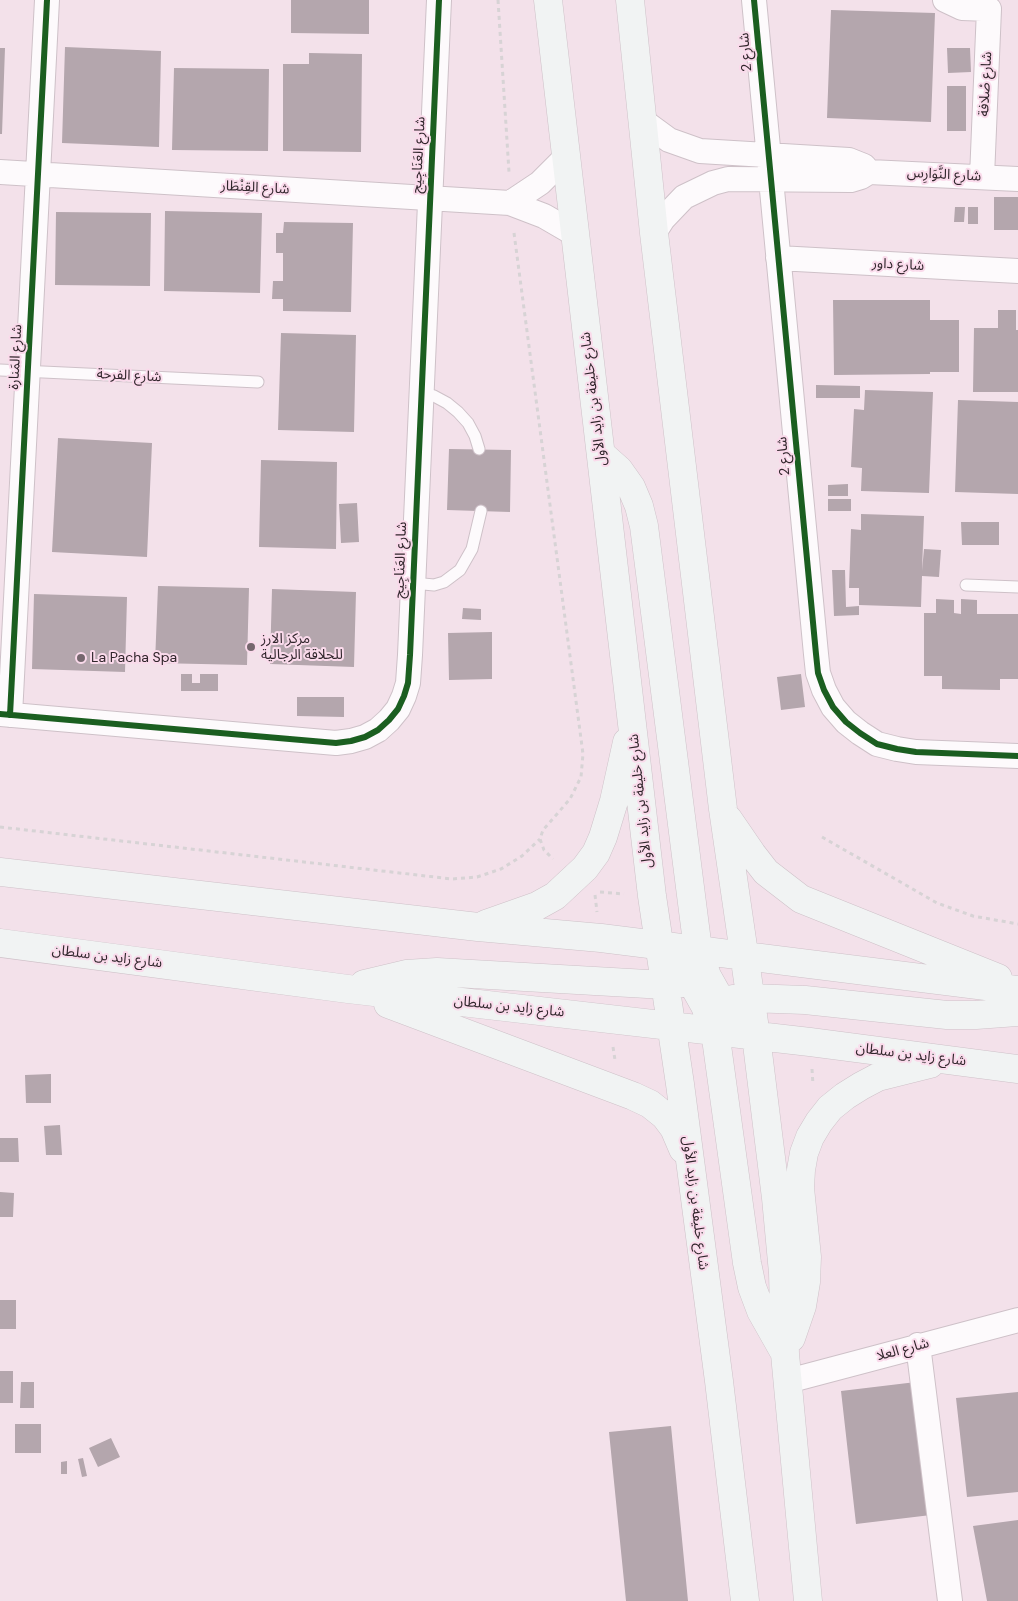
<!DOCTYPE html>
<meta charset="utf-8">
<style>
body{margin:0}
canvas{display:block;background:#f3e1ea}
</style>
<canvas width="1018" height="1601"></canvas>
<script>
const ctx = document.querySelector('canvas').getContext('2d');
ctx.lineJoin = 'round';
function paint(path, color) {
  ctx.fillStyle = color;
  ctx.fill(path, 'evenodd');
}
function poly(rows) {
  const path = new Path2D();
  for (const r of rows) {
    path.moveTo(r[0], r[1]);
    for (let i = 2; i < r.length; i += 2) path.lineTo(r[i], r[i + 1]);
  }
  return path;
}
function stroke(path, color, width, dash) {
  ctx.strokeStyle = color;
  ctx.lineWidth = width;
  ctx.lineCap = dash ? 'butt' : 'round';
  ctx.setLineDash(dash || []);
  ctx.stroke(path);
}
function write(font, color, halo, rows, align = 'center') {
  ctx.font = font + ' "DM Sans","Noto Sans Arabic",sans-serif';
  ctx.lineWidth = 4;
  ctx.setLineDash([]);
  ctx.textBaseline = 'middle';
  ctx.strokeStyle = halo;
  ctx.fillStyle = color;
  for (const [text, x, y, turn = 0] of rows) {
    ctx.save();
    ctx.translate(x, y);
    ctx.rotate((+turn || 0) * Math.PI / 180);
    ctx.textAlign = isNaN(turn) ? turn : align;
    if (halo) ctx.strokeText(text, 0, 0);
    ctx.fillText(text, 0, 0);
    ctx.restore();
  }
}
const building = poly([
 [291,0,369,0,369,34,291,33],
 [831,10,935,13,931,122,827,118],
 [65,47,161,51,159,147,62,143],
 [0,48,5,48,2,134,0,134],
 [947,48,970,48,971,72,948,73],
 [309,53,362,54,361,152,283,151,283,64,309,64],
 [174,68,269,69,268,151,172,150],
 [947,86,966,86,966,131,947,131],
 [994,197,1018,197,1018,230,994,230],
 [955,207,965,207,964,222,954,222],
 [968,207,978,207,978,224,968,224],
 [165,211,262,213,260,293,164,291],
 [56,212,151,213,150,286,55,285],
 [284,222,353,223,351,312,283,311,283,299,272,299,273,281,283,281,283,253,276,253,276,233,283,233],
 [833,300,930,300,930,320,959,320,959,372,930,372,930,374,834,375],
 [998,310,1016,310,1016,330,1018,330,1018,392,973,392,974,328,998,328],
 [281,333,356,335,354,432,278,430],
 [816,385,860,386,860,398,816,398],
 [865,390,933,392,929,493,861,491,862,468,851,467,854,409,864,410],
 [958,400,1018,402,1018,494,955,492],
 [58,438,152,443,147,557,52,552],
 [449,449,511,450,510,512,447,510],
 [261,460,337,462,336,549,259,547],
 [848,484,848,496,828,496,828,485],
 [828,499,851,499,851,511,828,511],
 [357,503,359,542,341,543,339,504],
 [861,514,924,516,922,571,924,549,941,550,939,577,922,576,921,607,859,605,859,588,849,588,851,529,861,530],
 [961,522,999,522,999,545,962,545],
 [832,570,845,570,846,607,859,606,859,615,834,616],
 [158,586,249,588,247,665,155,663],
 [272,589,356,592,354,667,270,664],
 [34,594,127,597,125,672,32,669],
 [936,599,954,600,954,613,961,614,961,599,977,600,977,614,1018,614,1018,679,1000,679,1000,690,942,689,942,676,924,676,924,613,936,613],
 [463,608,481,609,481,620,462,619],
 [492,632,492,679,449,680,448,633],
 [181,674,192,674,192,683,200,683,200,674,218,674,218,691,181,691],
 [801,674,805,707,781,710,777,677],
 [297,697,344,697,344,717,297,716],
 [51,1074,51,1103,26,1103,25,1075],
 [60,1125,62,1155,46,1155,44,1126],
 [0,1138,18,1138,19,1162,0,1162],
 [0,1192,14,1193,13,1217,0,1217],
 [0,1300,16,1300,16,1329,0,1329],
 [0,1371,13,1371,13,1403,0,1403],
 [21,1382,34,1382,34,1408,20,1408],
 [916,1382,931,1515,856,1524,841,1391],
 [1018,1392,1018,1492,967,1497,956,1398],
 [15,1424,41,1424,41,1453,15,1453],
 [671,1426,688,1601,626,1601,609,1432],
 [111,1438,120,1457,98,1467,89,1448],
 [83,1458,87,1476,82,1477,78,1459],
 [67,1461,67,1474,61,1474,61,1462],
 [1018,1520,1018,1601,987,1601,973,1526]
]);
const path = poly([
 [498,0,509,172],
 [514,233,583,754,581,777,570,799,543,830,540,839,544,850,553,859],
 [0,827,452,879,477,877,501,869,522,856,540,839],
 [822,837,937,903,973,916,1018,924],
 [600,892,624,894],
 [595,895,597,912],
 [613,1047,615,1060],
 [812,1069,813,1085]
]);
const service = poly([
 [0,370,258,382],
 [421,392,434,396,447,403,458,412,468,423,475,436,479,449],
 [413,583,434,585,444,582,460,570,472,549,481,511],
 [966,585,1018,587]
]);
const minor = poly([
 [754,0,816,654,818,673,824,690,833,707,846,722,860,733,877,744,897,749,916,752,1018,756],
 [945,0,962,8,989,9],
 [643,121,669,140,700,151,849,160,864,166,869,172],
 [0,172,510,203,544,216,575,234],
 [982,177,989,9],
 [510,203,540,183,565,158],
 [654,233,663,219,684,197,713,183,728,179,851,180,861,177,869,172,1018,179],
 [778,258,1018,271],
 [0,714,336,743,351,741,365,737,378,730,389,720,398,709,404,696,408,683,410,655,439,0],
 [10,715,47,0],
 [918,1345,950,1601],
 [788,1381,1018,1320]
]);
const secondary = poly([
 [548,0,652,896,680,1084,719,1381,745,1601],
 [630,0,654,233,723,809,756,1036,776,1198,783,1273,785,1354,808,1601],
 [601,454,619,470,631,487,639,506,644,526,698,950,707,976,721,1001,742,1025,756,1036],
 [728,819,752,854,766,872,801,899,998,978],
 [0,872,478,927,601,938,1018,990],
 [486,924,537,906,555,896,585,868,596,853,603,837,614,801,627,742],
 [0,943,348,989,810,1042,1018,1069],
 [659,945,691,981,705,1006,715,1031,747,1263,752,1287,761,1311,783,1350],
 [364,984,406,974,437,972,665,985,682,983],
 [733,999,749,998,805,1000,947,1015,976,1015,1018,1012],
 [388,1004,633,1096,650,1104,665,1116,674,1128,683,1149],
 [791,1338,802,1306,806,1282,807,1257,800,1188,801,1170,804,1153,810,1137,819,1122,830,1108,845,1096,861,1086,878,1077,930,1064]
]);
const cycleway = poly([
 [754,0,816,654,818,673,824,690,833,707,846,722,860,733,877,744,897,749,916,752,1018,756],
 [0,714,336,743,351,741,365,737,378,730,389,720,398,709,404,696,408,683,410,655,439,0],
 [10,715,47,0]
]);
const markers = [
 [251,647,5,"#75676e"],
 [81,658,5,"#75676e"]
];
const streetNames = [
 ["شارع 2",746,52,-95],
 ["شارع صْلافة",986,84,-87],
 ["شارع العَنَاجِيج",419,155,-87],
 ["شارع النَّوَارِس",944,175,3],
 ["شارع القِنْطَار",255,188,3],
 ["شارع داور",898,265,3],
 ["شارع المَنارة",16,357,-87],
 ["شارع الفرحة",129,376,3],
 ["شارع خليفة بن زايد الأول",594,399,-97],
 ["شارع 2",784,456,-95],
 ["شارع العَنَاجِيج",401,560,-88],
 ["شارع خليفة بن زايد الأول",641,801,-96],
 ["شارع زايد بن سلطان",107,957,7],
 ["شارع زايد بن سلطان",509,1007,6],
 ["شارع زايد بن سلطان",911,1055,7],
 ["شارع خليفة بن زايد الأول",695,1203,83],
 ["شارع العلا",903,1350,-15]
];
const poiNames = [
 ["مركز الارز",261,639],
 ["للحلاقة الرجالية",261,655],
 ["La Pacha Spa",91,658]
];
paint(building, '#b4a6ad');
stroke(service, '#cec1c8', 13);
stroke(minor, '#cec1c8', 26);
stroke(secondary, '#cec1c8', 29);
stroke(path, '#d7d3d5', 3, [4, 4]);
stroke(service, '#fdfafc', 11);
stroke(minor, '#fdfafc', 24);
stroke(secondary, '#f1f3f3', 28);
stroke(cycleway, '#1b5e20', 6);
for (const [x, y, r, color] of markers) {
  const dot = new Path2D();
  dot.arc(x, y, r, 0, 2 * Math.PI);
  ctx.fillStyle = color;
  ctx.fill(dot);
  stroke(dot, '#fadaeb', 2);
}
write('14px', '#31262c', '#fadaeb', streetNames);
write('14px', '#31262c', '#fadaeb', poiNames, 'left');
</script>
